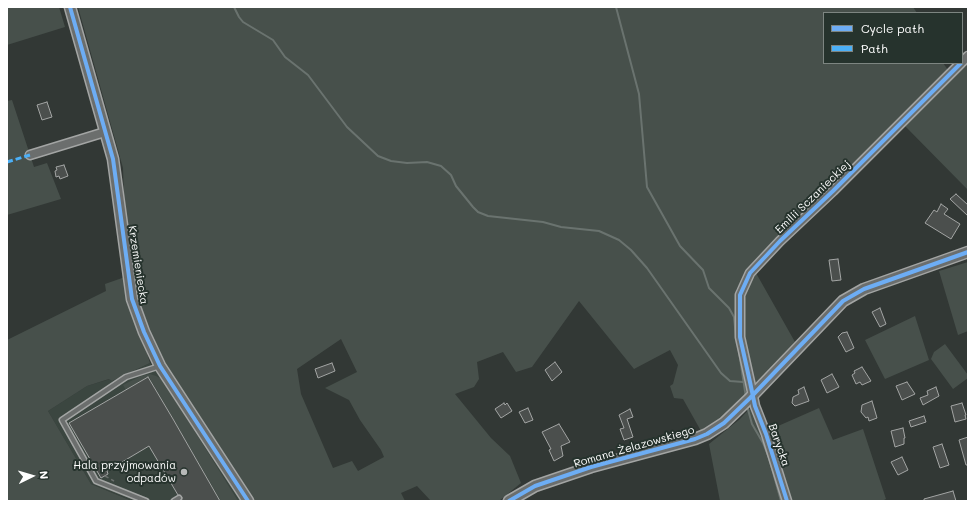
<!DOCTYPE html>
<meta charset="utf-8">
<style>
body{margin:0}
#map{position:relative;width:975px;height:508px;overflow:hidden;background:#323835;font-family:Mali,sans-serif}
canvas{display:block}
.frame{position:absolute;inset:0;border:8px solid #fff;pointer-events:none}
.legend{position:absolute;left:823px;top:12px;width:140px;height:52px;box-sizing:border-box;background:#26332d;border:1px solid #7d8581;margin:0;padding:5px 7px;list-style:none;font-size:12px;color:#fff}
.legend li{display:flex;align-items:center;gap:8px;height:20px}
.legend b{width:20px;border:1px solid #7d8581}
.north{position:absolute;left:12px;top:456px;width:40px;height:40px;-webkit-text-stroke:3px #26332d;paint-order:stroke;rotate:85deg;font-size:11px;font-weight:700;line-height:16px;text-align:center;color:#fff}
.north::after{content:'';display:block;margin:auto;width:14px;height:18px;background:#fff;clip-path:polygon(50% 0,100% 100%,50% 72%,0 100%)}
</style>
<div id="map">
<canvas width="975" height="508"></canvas>
<div class="frame"></div>
<ul class="legend">
<li><b style="height:5px;background:#6dadf4"></b>Cycle path</li>
<li><b style="height:5px;background:#4cb0f7"></b>Path</li>
</ul>
<div class="north">N</div>
</div>
<script>
const ctx = document.querySelector('canvas').getContext('2d');
ctx.lineJoin = 'round';
function paint(path, color) {
  ctx.fillStyle = color;
  ctx.fill(path, 'evenodd');
}
function poly(rows) {
  const path = new Path2D();
  for (const r of rows) {
    path.moveTo(r[0], r[1]);
    for (let i = 2; i < r.length; i += 2) path.lineTo(r[i], r[i + 1]);
  }
  return path;
}
function stroke(path, color, width, dash) {
  ctx.strokeStyle = color;
  ctx.lineWidth = width;
  ctx.lineCap = dash ? 'butt' : 'round';
  ctx.setLineDash(dash || []);
  ctx.stroke(path);
}
function write(font, color, halo, rows, align = 'center') {
  ctx.font = font + ' Mali,sans-serif';
  ctx.lineWidth = 4;
  ctx.setLineDash([]);
  ctx.textBaseline = 'middle';
  ctx.strokeStyle = halo;
  ctx.fillStyle = color;
  for (const [text, x, y, turn = 0] of rows) {
    ctx.save();
    ctx.translate(x, y);
    ctx.rotate((+turn || 0) * Math.PI / 180);
    ctx.textAlign = isNaN(turn) ? turn : align;
    if (halo) ctx.strokeText(text, 0, 0);
    ctx.fillText(text, 0, 0);
    ctx.restore();
  }
}
const built = poly([
 [150,363,164,380,243,501,133,501,91,484,48,411,87,386,110,379,112,381]
]);
const green = poly([
 [7,7,59,7,65,27,7,45],
 [78,7,913,7,917,13,824,13,824,63,943,63,948,70,748,270,736,290,736,316,748,393,709,429,701,431,683,399,674,398,670,386,673,384,678,365,670,350,634,369,579,301,532,367,516,372,503,352,477,362,479,379,474,387,455,394,491,438,510,456,521,483,499,501,431,501,417,486,401,493,405,501,253,501,161,360,135,297,125,226,123,168],
 [341,339,357,372,325,388,349,400,360,420,381,450,384,457,358,471,352,461,333,468,301,394,297,369],
 [968,63,968,190,904,125],
 [12,100,34,167,47,163,61,199,7,215,7,101],
 [968,262,968,331,958,335,939,271],
 [756,273,795,342,753,387,741,332,741,306,745,288],
 [125,277,131,302,150,363,112,381,109,379,87,386,48,411,91,484,132,501,7,501,7,340,106,291,105,284],
 [915,316,929,360,885,379,865,340],
 [945,344,968,375,968,378,953,389,931,359,934,352],
 [150,374,156,376,163,380,238,501,221,501,149,377,126,390,123,385,141,376],
 [752,406,783,501,720,501,709,444,740,419],
 [819,408,833,440,863,429,886,499,882,501,791,501,769,430]
]);
const stream = poly([
 [234,7,239,17,243,22,273,40,285,57,308,75,347,127,378,156,391,161,407,163,427,162,441,166,451,175,456,186,473,207,478,212,488,216,543,222,561,227,599,231,619,240,631,250,647,268,721,373,730,381,743,382],
 [616,7,639,94,647,187,680,246,703,270,709,288,729,308,734,317,736,337],
 [738,345,746,398],
 [747,406,752,424,763,443,769,458,781,501]
]);
const building = poly([
 [47,102,52,117,42,120,37,105,47,102],
 [64,165,68,176,60,179,59,176,56,177,55,171,57,170,56,167,64,165],
 [956,194,968,205,968,216,950,199,956,194],
 [941,204,948,209,944,214,960,224,951,239,925,223,934,210,937,212,941,204],
 [838,259,841,280,832,281,829,260,838,259],
 [880,308,886,324,880,327,872,312,880,308],
 [847,332,854,348,846,352,838,337,842,333,847,332],
 [555,362,562,372,552,381,545,370,555,362],
 [332,363,335,371,318,378,315,369,332,363],
 [862,367,871,381,862,385,860,382,856,384,852,375,855,373,854,371,862,367],
 [832,374,839,387,827,393,821,380,832,374],
 [148,377,173,419,220,501,181,501,182,497,178,495,149,446,107,471,108,474,101,478,69,423,148,377],
 [907,382,915,394,902,400,896,386,907,382],
 [804,387,809,401,795,406,792,403,793,397,799,394,798,390,804,387],
 [936,387,939,396,923,405,920,398,928,395,927,391,936,387],
 [872,401,877,418,869,421,868,417,866,418,861,412,862,405,872,401],
 [504,403,505,405,507,403,512,411,501,418,495,409,504,403],
 [962,403,966,415,965,415,966,419,955,422,951,406,962,403],
 [528,408,533,420,525,423,519,412,528,408],
 [630,409,633,417,627,419,633,437,624,440,620,429,624,428,619,415,630,409],
 [924,416,926,422,911,427,909,421,924,416],
 [559,424,570,442,561,446,563,456,554,461,549,450,551,449,542,432,559,424],
 [903,428,905,438,904,438,904,444,895,447,891,431,903,428],
 [968,437,968,465,966,465,959,440,968,437],
 [942,444,949,465,940,468,933,447,942,444],
 [902,457,908,470,898,475,891,462,902,457],
 [953,491,956,501,924,501,924,499,953,491]
]);
const path = poly([
 [105,476,114,481]
]);
const service = poly([
 [146,501,96,481,62,420,126,377,160,366],
 [174,501,179,498]
]);
const minor = poly([
 [962,62,968,56],
 [30,155,105,132],
 [787,501,766,434,755,406,750,382,740,337,740,295,750,273,780,241,833,191,961,63]
]);
const tertiary = poly([
 [70,7,113,159,132,299,144,332,160,366,248,501],
 [509,501,535,486,591,467,695,439,707,434,724,423,750,398,843,301,864,289,968,252]
]);
const quiet = poly([
 [7,162,30,155]
]);
const cycleway = poly([
 [70,7,113,159,132,299,144,332,160,366,248,501],
 [509,501,535,486,591,467,695,439,707,434,724,423,750,398,843,301,864,289,968,252],
 [787,501,766,434,755,406,750,382,740,337,740,295,750,273,780,241,833,191,961,63]
]);
const markers = [
 [184,472,4,"#b7b9b8"]
];
const streetNames = [
 ["Emilii Sczanieckiej",813,197,-44],
 ["Krzemieniecka",138,265,81],
 ["Barycka",779,445,71],
 ["Romana Żelazowskiego",634,447,-16]
];
const poiNames = [
 ["Hala przyjmowania",176,466],
 ["odpadów",176,479]
];
paint(built, '#3b4640');
paint(green, '#47504b');
stroke(stream, '#6a736f', 2);
paint(building, '#4b4f4d');
stroke(building, '#a3a5a4', 1);
stroke(service, '#a3a5a4', 7);
stroke(minor, '#a3a5a4', 11);
stroke(tertiary, '#a3a5a4', 13);
stroke(path, '#6a6e6c', 1.5, [4, 3]);
stroke(service, '#6b6e6d', 4);
stroke(minor, '#6b6e6d', 8);
stroke(tertiary, '#6b6e6d', 10);
stroke(quiet, '#4cb0f7', 3, [6, 3]);
stroke(cycleway, '#6dadf4', 4);
for (const [x, y, r, color] of markers) {
  const dot = new Path2D();
  dot.arc(x, y, r, 0, 2 * Math.PI);
  ctx.fillStyle = color;
  ctx.fill(dot);
  stroke(dot, '#26332d', 1.5);
}
write('11px', '#fff', '#26332d', streetNames);
write('11px', '#fff', '#26332d', poiNames, 'right');
</script>
